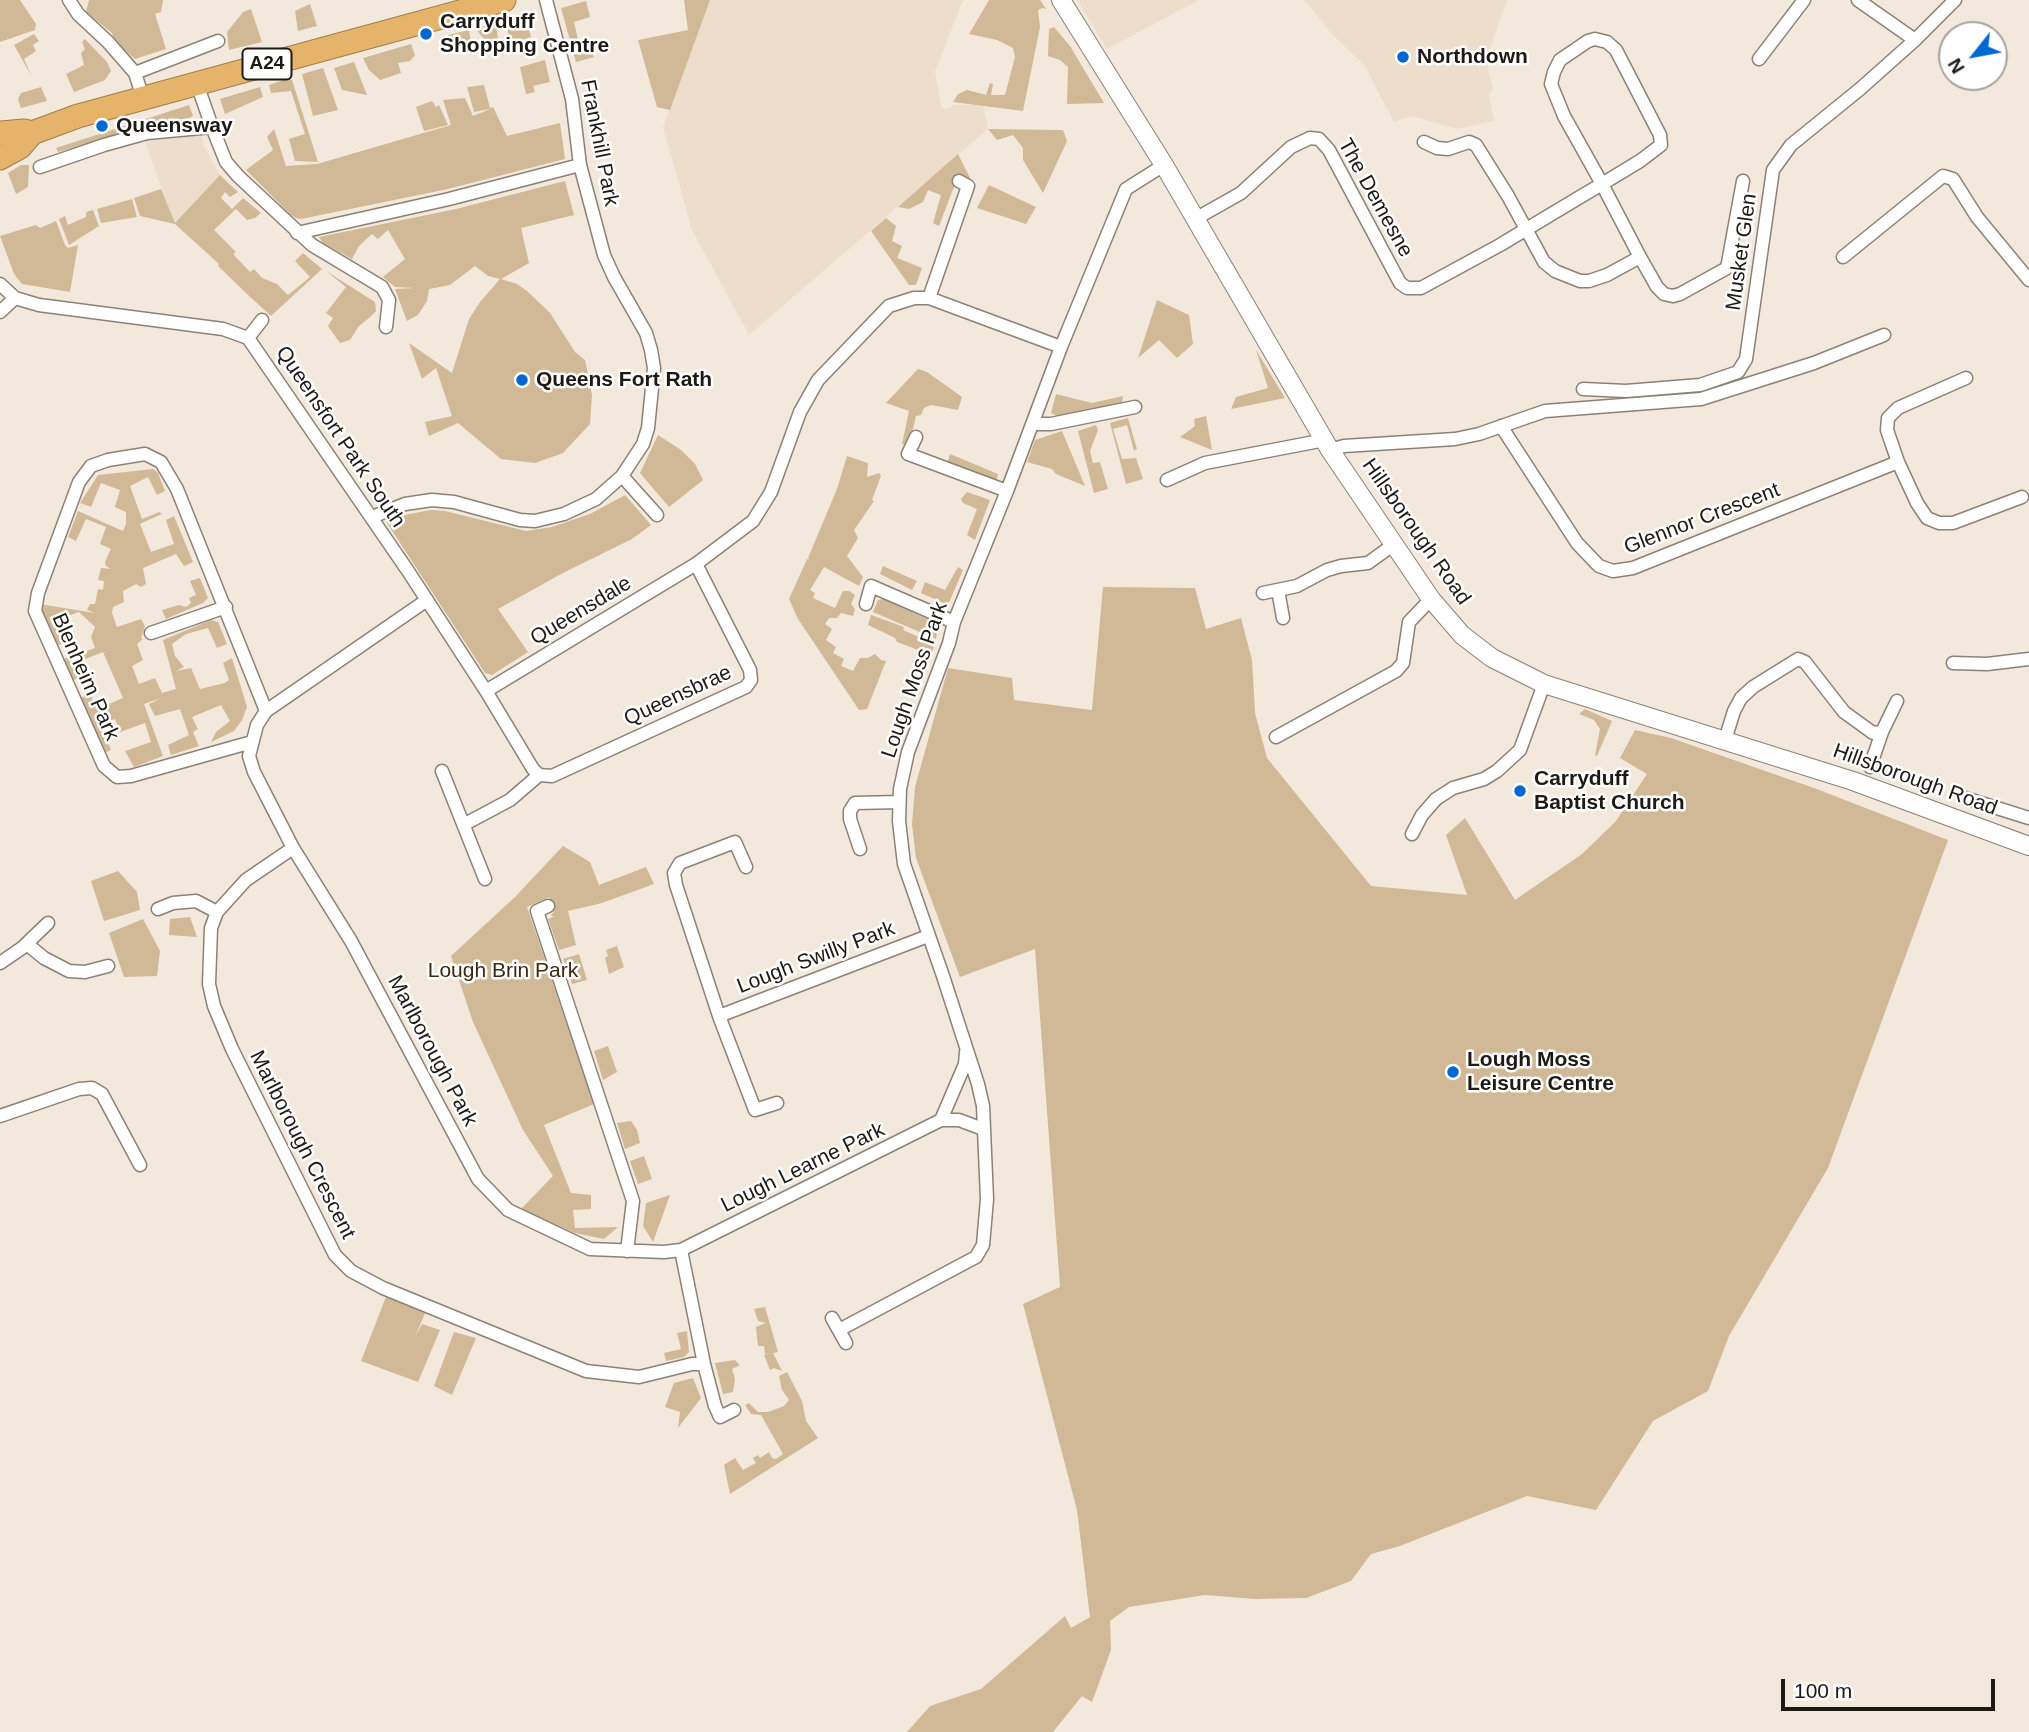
<!DOCTYPE html>
<style>
body{margin:0}
#map{position:relative;width:2029px;height:1732px;overflow:hidden;background:#f2e9dc;font-family:Helvetica,sans-serif}
canvas{display:block}
.north{position:absolute;left:1938px;top:21px;width:70px;height:70px;box-sizing:border-box;background:#fff;border:2px solid #a5a3a1;border-radius:50%;rotate:239deg;font-size:19px;font-weight:700;line-height:28px;text-align:center;color:#1d1a15}
.north::after{content:'';display:block;margin:auto;width:24px;height:32px;background:#0069d1;clip-path:polygon(50% 0,100% 100%,50% 72%,0 100%)}
.scale{position:absolute;left:1781px;top:1679px;width:214px;height:32px;box-sizing:border-box;border:4px solid #1d1a15;border-top:0;padding-left:9px;font-size:21px;line-height:24px;white-space:nowrap;color:#1d1a15;-webkit-text-stroke:5px #fff;paint-order:stroke}
</style>
<div id="map">
<canvas width="2029" height="1732"></canvas>
<div class="north">N</div>
<div class="scale">100 m</div>
</div>
<script>
const ctx = document.querySelector('canvas').getContext('2d');
ctx.lineJoin = 'round';
function paint(path, color) {
  ctx.fillStyle = color;
  ctx.fill(path, 'evenodd');
}
function poly(rows) {
  const path = new Path2D();
  for (const r of rows) {
    path.moveTo(r[0], r[1]);
    for (let i = 2; i < r.length; i += 2) path.lineTo(r[i], r[i + 1]);
  }
  return path;
}
function stroke(path, color, width, dash) {
  ctx.strokeStyle = color;
  ctx.lineWidth = width;
  ctx.lineCap = dash ? 'butt' : 'round';
  ctx.setLineDash(dash || []);
  ctx.stroke(path);
}
function write(font, color, halo, rows, align = 'center') {
  ctx.font = font + ' Helvetica,sans-serif';
  ctx.lineWidth = 5;
  ctx.setLineDash([]);
  ctx.textBaseline = 'middle';
  ctx.strokeStyle = halo;
  ctx.fillStyle = color;
  for (const [text, x, y, turn = 0] of rows) {
    ctx.save();
    ctx.translate(x, y);
    ctx.rotate((+turn || 0) * Math.PI / 180);
    ctx.textAlign = isNaN(turn) ? turn : align;
    if (halo) ctx.strokeText(text, 0, 0);
    ctx.fillText(text, 0, 0);
    ctx.restore();
  }
}
const built = poly([
 [710,0,963,0,935,72,942,109,951,108,952,105,983,105,988,129,749,335,692,230,663,127],
 [1077,0,1199,0,1107,49],
 [1304,0,1507,0,1486,60,1493,88,1489,96,1494,121,1458,129,1411,116,1394,122,1364,65,1332,34],
 [200,128,204,146,220,175,174,224,145,141]
]);
const green = poly([
 [0,0,20,0,36,24,35,30,0,42],
 [89,0,163,0,161,12,155,14,166,49,135,59,114,41,112,33,86,12],
 [684,0,710,0,670,110,657,107,638,40,688,30],
 [989,0,1040,0,1046,9,1042,8,1038,10,1040,27,1023,111,953,102,958,94,967,90,986,95,990,83,993,84,991,95,1005,95,1015,57,1013,48,997,40,969,34],
 [586,1,590,17,574,22,579,44,589,42,594,57,576,62,561,8],
 [310,4,317,26,298,31,295,11],
 [251,9,262,42,229,50,227,32,243,12],
 [526,15,531,37,511,43,505,21],
 [496,23,498,39,495,42,487,43,476,29],
 [1054,27,1070,46,1104,103,1067,104,1068,67,1060,60,1048,56,1049,29],
 [469,30,471,43,468,47,454,52,448,35],
 [34,34,39,41,33,45,36,51,24,59,32,77,14,45],
 [85,39,107,62,111,71,105,80,74,92,66,74,84,65,81,53,85,49,82,42],
 [411,44,415,55,410,61,398,63,401,73,380,80,369,70,363,58],
 [545,60,550,82,533,86,535,92,526,94,520,67],
 [354,62,367,95,342,90,334,68],
 [323,68,338,110,313,116,302,74],
 [289,78,292,80,318,162,295,161,289,139,305,134,291,91,271,93,269,85],
 [484,85,490,108,493,107,507,136,560,123,565,159,448,189,301,219,296,218,290,214,246,170,273,150,267,137,274,129,286,166,317,164,451,125,443,100,465,98,473,116,490,109,474,112,467,87],
 [41,87,47,101,21,108,18,99,21,93],
 [260,87,263,97,225,114,220,99],
 [432,101,436,107,439,105,448,125,424,131,416,107],
 [189,105,193,116,187,119,171,119,58,152,56,148],
 [988,129,1063,130,1067,141,1043,193,1023,160,1023,148,1013,135,997,140],
 [958,154,971,180,958,176,939,226,933,223,941,195,928,190,923,202,909,209,898,207],
 [21,165,29,165,28,187,16,194,8,173],
 [220,175,238,192,230,197,225,192,221,198,232,209,243,198,261,213,255,218,247,220,236,209,214,230,236,252,233,254,250,272,254,269,262,278,277,284,288,295,310,277,295,261,303,253,322,269,271,316,247,294,218,266,219,264,175,224,140,216,134,198,161,189,175,223],
 [565,181,574,215,521,228,529,263,501,279,517,284,527,291,550,313,575,352,585,360,592,395,590,424,563,453,535,463,501,459,458,423,429,436,425,422,452,416,436,368,422,379,409,343,452,373,469,319,480,302,500,279,488,276,475,266,450,285,429,289,427,301,418,315,407,321,395,289,415,288,395,287,383,277,405,259,388,230,378,239,372,234,359,246,352,259,323,243,319,237,456,209],
 [989,185,1036,207,1026,224,977,208],
 [132,199,137,217,101,223,97,209],
 [93,210,99,226,69,245,59,219,65,216,68,225,86,217,86,212],
 [886,218,896,226,892,241,902,246,897,258,922,268,916,285,909,285,871,231],
 [56,221,65,245,68,248,78,245,70,292,22,284,14,274,0,236,36,225,40,228],
 [326,271,375,302,376,311,370,317,359,326,350,340,340,343,328,326,333,318,326,313,346,287],
 [1157,300,1189,315,1193,344,1177,358,1159,340,1138,358],
 [1256,350,1285,398,1231,409,1236,397,1268,388],
 [918,369,927,372,962,397,958,410,931,405,924,408,921,415,916,416,909,446,902,444,909,411,886,403],
 [1056,394,1092,403,1123,396,1122,404,1059,417,1051,413],
 [1206,416,1212,450,1180,437,1195,426,1194,419],
 [1128,418,1137,449,1134,451,1127,425,1113,429,1122,459,1136,458,1143,479,1126,484,1110,423],
 [1096,425,1098,430,1090,451,1093,463,1100,462,1108,489,1094,493,1078,431],
 [1062,431,1085,486,1056,474,1052,469,1027,462,1035,440],
 [658,435,681,450,695,464,703,480,669,507,640,473],
 [950,454,998,474,997,479,992,481,947,464],
 [847,456,868,463,867,477,879,473,881,476,872,500,874,501,854,530,858,538,847,556,863,577,859,586,824,567,810,590,815,593,813,598,835,608,843,591,849,591,855,595,851,604,855,609,853,616,841,613,837,618,829,618,825,624,832,629,826,640,836,647,833,653,844,659,841,666,853,671,860,658,868,658,875,654,881,660,886,661,867,709,859,710,798,619,789,599,807,559,809,560,808,558,837,489],
 [153,469,158,473,165,491,157,495,148,477,130,486,142,519,159,512,162,514,140,524,151,552,174,544,166,520,174,516,193,562,184,566,176,554,143,568,146,584,141,587,136,584,123,591,124,602,113,607,112,613,117,627,141,619,145,626,141,638,143,639,137,644,143,660,132,666,139,684,155,678,162,693,176,689,163,640,211,620,218,622,227,644,217,648,208,628,186,634,172,644,175,656,184,667,176,671,191,668,200,689,225,683,229,680,223,663,232,658,247,707,242,720,234,731,211,742,216,732,230,721,221,705,192,717,198,729,193,732,199,746,171,755,168,745,189,735,180,709,155,716,149,704,161,698,144,704,163,756,134,767,125,751,151,742,145,723,120,732,115,719,101,725,111,750,105,753,80,698,90,694,97,709,123,698,103,652,78,662,84,677,73,680,64,659,95,648,91,637,95,627,79,612,62,618,70,641,58,645,39,604,95,613,87,610,90,604,95,604,98,589,103,590,104,581,98,580,101,568,111,569,106,566,105,562,111,549,100,544,106,527,86,519,76,541,68,537,78,511,123,531,126,524,126,512,115,507,120,490,101,483,91,507,80,503,98,475],
 [967,492,990,500,975,540,967,535,977,509,963,503,961,499],
 [625,495,651,525,632,539,563,573,498,609,528,652,492,675,485,673,387,523,388,518,431,510,445,511,526,531,552,527,590,514],
 [883,566,917,581,912,590,880,574],
 [958,567,963,570,948,605,921,593,925,582,945,590],
 [200,578,208,598,203,603,166,619,162,610,179,605,186,607,191,603,189,598,196,595,190,581],
 [1103,587,1195,588,1206,629,1241,618,1252,660,1255,713,1267,758,1371,886,1467,895,1446,835,1465,818,1515,900,1582,854,1616,821,1647,774,1620,758,1635,730,1671,738,1814,788,1948,840,1828,1168,1729,1336,1708,1391,1653,1421,1596,1510,1527,1496,1400,1546,1371,1554,1351,1581,1306,1598,1255,1599,1205,1595,1129,1607,1110,1621,1111,1650,1092,1702,1082,1696,1053,1732,907,1732,930,1706,981,1689,1065,1616,1071,1628,1090,1617,1077,1510,1023,1304,1060,1287,1035,949,960,977,916,858,912,824,915,787,948,668,1012,678,1014,700,1092,710],
 [883,599,938,624,936,639,873,612,878,600],
 [871,615,904,627,903,630,935,644,931,655,897,642,895,638,868,625],
 [1585,709,1612,721,1597,756,1595,755,1600,729,1594,720,1579,714],
 [563,846,590,862,599,885,646,867,654,884,602,903,568,911,576,945,559,950,548,919,555,916,551,916,555,909,549,897,527,907,594,1104,544,1125,571,1193,591,1195,591,1209,573,1210,575,1228,618,1227,604,1239,575,1233,521,1209,553,1176,523,1130,473,1022,451,956,515,897],
 [118,871,137,892,140,910,104,921,91,881],
 [190,917,197,937,169,935,170,919],
 [143,919,160,951,157,976,124,977,109,933],
 [617,946,624,967,609,974,605,958,608,956,606,950],
 [579,954,587,980,572,984,563,959],
 [608,1046,617,1072,603,1080,594,1051],
 [631,1121,637,1130,640,1143,625,1149,617,1123],
 [644,1156,652,1179,638,1184,630,1161],
 [670,1195,653,1242,643,1226,646,1203],
 [386,1297,425,1313,415,1337,422,1324,440,1330,418,1382,361,1361],
 [765,1307,778,1352,773,1353,782,1371,774,1368,770,1370,764,1355,770,1353,765,1354,764,1346,758,1346,756,1327,766,1323,758,1321,754,1309],
 [687,1331,689,1352,684,1357,666,1361,664,1353,681,1349,677,1333],
 [454,1332,476,1338,452,1395,434,1386],
 [735,1360,740,1365,732,1369,735,1379,733,1392,723,1394,715,1363],
 [787,1372,802,1401,806,1421,818,1438,730,1494,724,1465,735,1458,743,1470,756,1463,753,1458,758,1455,760,1458,769,1452,772,1458,776,1459,783,1454,761,1415,751,1414,745,1405,749,1403,758,1412,768,1412,784,1406,789,1400,782,1390,779,1376],
 [693,1378,701,1398,678,1428,680,1412,665,1407,674,1383]
]);
const street = poly([
 [69,0,78,14,108,42,135,73,143,98],
 [1858,0,1915,40,1955,0],
 [1759,59,1804,0],
 [135,73,218,41],
 [197,84,212,127,226,162,238,176,312,245,382,287,389,300,386,327],
 [1424,142,1437,148,1448,149,1469,142,1476,145,1508,196,1544,262,1555,271,1580,281,1589,281,1607,275,1640,257],
 [40,167,104,145,147,133,212,127],
 [1195,219,1241,193,1291,147,1310,138,1319,139,1329,150,1400,283,1407,288,1421,288,1500,245,1580,197,1602,184,1640,161,1661,145,1660,135,1616,50,1607,42,1595,39,1588,41,1560,60,1554,72,1551,84,1564,116,1587,157,1602,184,1616,211,1640,257,1657,287,1664,294,1673,296,1680,294,1727,268,1743,181],
 [297,233,449,199,580,165],
 [1843,257,1943,176,1953,179,1977,217,2029,280],
 [0,284,15,298,39,305,223,329,248,338,408,571,486,691,533,769,539,775],
 [929,298,968,186,959,181],
 [0,312,15,298],
 [248,338,262,320],
 [1966,378,1898,408,1888,418,1887,430,1898,462,1917,503,1927,518,1939,523,1953,523,2022,497],
 [1583,389,1626,391,1700,385,1738,372,1746,359,1773,170,1791,145,1860,89,1915,40],
 [1033,422,1038,424,1051,424,1135,407],
 [1501,426,1577,543,1599,566,1613,571,1633,568,1898,462],
 [916,437,908,454,1007,491],
 [1330,450,1344,446,1455,439,1479,434,1545,411,1701,399,1814,363,1884,335],
 [622,476,657,515],
 [1167,480,1205,463,1325,440],
 [372,517,405,504,432,500,454,502,520,520,535,521,564,514,596,499,622,476,643,444,648,428,654,368,651,350,646,333,614,277,604,255,580,165,572,99,546,0],
 [1278,590,1283,618],
 [1263,593,1297,586,1327,570,1341,566,1368,563,1393,545],
 [427,600,266,711,257,725,249,756,254,772,293,848,351,941,478,1179,508,1210,590,1249,664,1252,681,1250,941,1120,959,1120,983,1129],
 [866,604,871,586,954,622],
 [151,633,226,607],
 [1953,663,1987,664,2029,659],
 [486,691,696,564,753,521,771,492,800,412,818,380,889,306,914,298,929,298,1061,347],
 [1276,737,1396,671,1403,663,1409,622,1431,599],
 [1725,740,1734,711,1741,698,1753,687,1798,659,1805,662,1844,712,1873,733,1882,732,1897,701],
 [252,742,131,776,117,777,104,766,35,611,38,593,79,482,91,466,108,460,145,454,161,462,177,489,266,711],
 [1870,767,1882,732],
 [442,771,485,879],
 [539,775,552,776,746,687,751,680,750,670,696,564],
 [1965,798,2029,818],
 [465,824,510,800,539,775],
 [1412,834,1422,815,1436,799,1453,788,1484,779,1497,771,1520,750,1544,684],
 [293,848,246,880,217,912,211,928,209,984,214,1006,232,1049,335,1255,351,1271,383,1288,586,1371,639,1377,692,1364,704,1364],
 [860,849,850,819,850,811,855,803,899,802],
 [746,867,735,842,680,863,674,873,676,885,719,1016,928,936],
 [548,906,537,911,633,1201,627,1251],
 [158,909,173,903,196,901,217,912],
 [27,944,44,958,69,971,85,972,108,966],
 [0,963,22,948,48,923],
 [719,1016,755,1110,777,1103],
 [0,1116,79,1089,92,1088,102,1094,140,1165],
 [941,1120,965,1064,966,1052],
 [681,1250,704,1364,715,1406,720,1417,734,1410],
 [832,1318,846,1343],
 [839,1330,976,1257,983,1245,987,1199,983,1106,978,1084,943,976,904,864,899,821,900,789,908,752,949,643,954,622,1007,491,1061,347,1126,189,1164,165]
]);
const secondary = poly([
 [1061,0,1164,165,1330,450,1431,599,1462,635,1492,658,1544,684,1853,781,2029,846]
]);
const highway = poly([
 [0,133,24,131,32,133],
 [0,158,20,147,32,133,78,116,504,0]
]);
const markers = [
 [426,34,7,"#0069d1"],
 [1403,57,7,"#0069d1"],
 [102,126,7,"#0069d1"],
 [522,380,7,"#0069d1"],
 [1520,791,7,"#0069d1"],
 [1453,1072,7,"#0069d1"]
];
const shields = [
 [267,64,49]
];
const shieldNames = [
 ["A24",267,64]
];
const poiNames = [
 ["Carryduff",440,22],
 ["Shopping Centre",440,46],
 ["Northdown",1417,57],
 ["Queensway",116,126],
 ["Queens Fort Rath",536,380],
 ["Carryduff",1534,779],
 ["Baptist Church",1534,803],
 ["Lough Moss",1467,1060],
 ["Leisure Centre",1467,1084]
];
const streetNames = [
 ["Frankhill Park",599,143,79],
 ["The Demesne",1375,198,61],
 ["Musket Glen",1742,252,-82],
 ["Queensfort Park South",340,437,56],
 ["Glennor Crescent",1702,519,-21],
 ["Hillsborough Road",1416,532,55],
 ["Queensdale",581,611,-31],
 ["Blenheim Park",85,677,66],
 ["Lough Moss Park",915,680,-71],
 ["Queensbrae",678,696,-25],
 ["Hillsborough Road",1915,780,20],
 ["Lough Swilly Park",816,958,-21],
 ["Marlborough Park",432,1051,62],
 ["Marlborough Crescent",302,1145,63],
 ["Lough Learne Park",803,1168,-26]
];
const parkNames = [
 ["Lough Brin Park",503,971]
];
paint(built, '#ecdecb');
paint(green, '#d1b896');
stroke(street, '#8a8276', 15);
stroke(secondary, '#8a8276', 20);
stroke(highway, '#9f7d4c', 25);
stroke(street, '#fff', 12);
stroke(secondary, '#fff', 18);
stroke(highway, '#e5b36a', 23);
for (const [x, y, r, color] of markers) {
  const dot = new Path2D();
  dot.arc(x, y, r, 0, 2 * Math.PI);
  ctx.fillStyle = color;
  ctx.fill(dot);
  stroke(dot, '#fff', 2.5);
}
for (const [x, y, w] of shields) {
  const box = new Path2D();
  box.roundRect(x - w / 2, y - 15.5, w, 31, 5);
  ctx.fillStyle = '#fff';
  ctx.fill(box);
  stroke(box, '#1d1a15', 2);
}
write('bold 19px', '#1d1a15', null, shieldNames);
write('bold 21px', '#1d1a15', '#fff', poiNames, 'left');
write('21px', '#1d1a15', '#fff', streetNames);
write('21px', '#3a290f', '#fff', parkNames);
</script>
